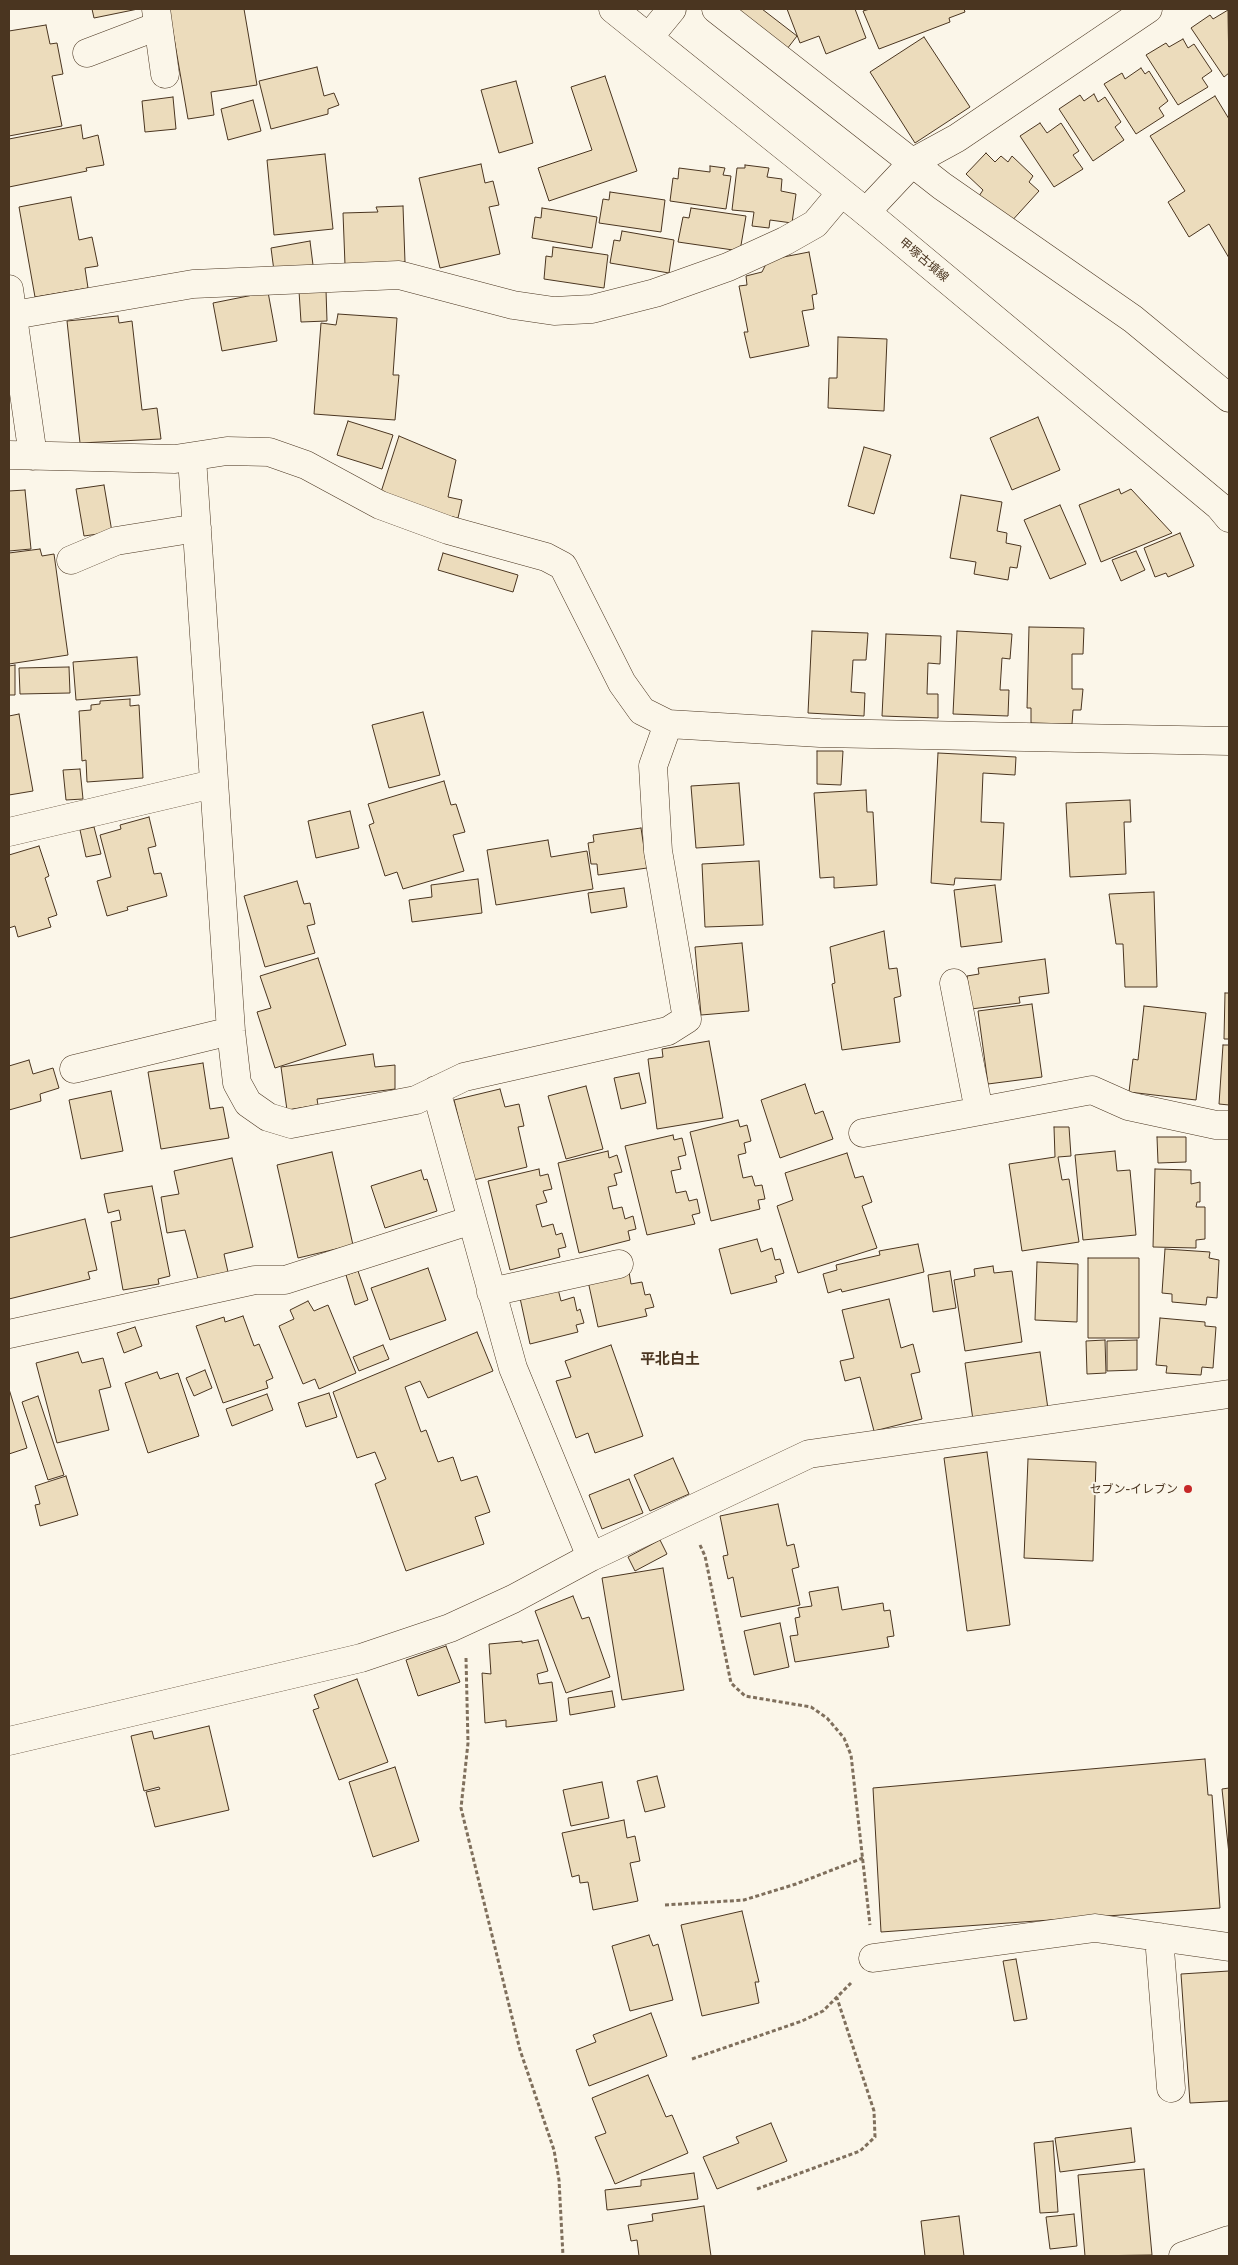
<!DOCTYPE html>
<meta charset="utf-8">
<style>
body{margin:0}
#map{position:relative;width:1238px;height:2265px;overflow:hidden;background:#fbf6e9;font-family:"Golos Text",sans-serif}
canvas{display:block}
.frame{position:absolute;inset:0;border:10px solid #4a3520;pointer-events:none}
</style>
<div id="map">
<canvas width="1238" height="2265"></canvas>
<div class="frame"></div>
</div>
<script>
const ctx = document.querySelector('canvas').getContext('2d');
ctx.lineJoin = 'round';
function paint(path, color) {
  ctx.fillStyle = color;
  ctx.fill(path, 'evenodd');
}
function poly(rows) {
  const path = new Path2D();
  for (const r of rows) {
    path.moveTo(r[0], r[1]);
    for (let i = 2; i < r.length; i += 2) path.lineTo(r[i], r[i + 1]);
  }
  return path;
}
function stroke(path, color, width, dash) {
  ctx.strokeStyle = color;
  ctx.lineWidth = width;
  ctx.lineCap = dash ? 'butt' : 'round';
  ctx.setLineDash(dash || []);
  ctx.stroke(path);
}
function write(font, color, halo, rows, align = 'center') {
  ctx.font = font + ' "Golos Text","Noto Sans JP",sans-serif';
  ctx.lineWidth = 4;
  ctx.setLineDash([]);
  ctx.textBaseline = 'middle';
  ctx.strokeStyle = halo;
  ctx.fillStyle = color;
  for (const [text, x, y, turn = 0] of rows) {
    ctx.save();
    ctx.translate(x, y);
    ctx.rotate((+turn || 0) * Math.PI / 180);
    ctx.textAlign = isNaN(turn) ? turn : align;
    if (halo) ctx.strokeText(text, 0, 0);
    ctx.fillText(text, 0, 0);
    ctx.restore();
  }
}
const building = poly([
 [92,9,138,9,94,18,92,9],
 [169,9,244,9,257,85,211,92,214,115,188,119,169,9],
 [737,9,762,9,797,36,787,49,737,9],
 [787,9,855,9,866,38,826,54,819,36,800,43,787,9],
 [870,9,964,9,965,12,949,18,950,22,879,49,863,11,870,9],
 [1228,10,1229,73,1224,77,1191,28,1210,15,1213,19,1228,10],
 [46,25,50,44,57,43,63,74,52,76,62,126,9,136,9,31,46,25],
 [924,37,970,107,915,143,870,72,924,37],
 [1183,39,1188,48,1194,44,1212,71,1202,78,1208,87,1178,105,1146,55,1166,43,1169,47,1183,39],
 [317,67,324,96,334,93,339,105,328,109,328,114,271,129,259,81,317,67],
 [1141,68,1145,74,1149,71,1168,101,1159,108,1164,116,1136,134,1104,84,1122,73,1125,79,1141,68],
 [605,76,637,171,549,201,538,168,592,150,571,87,605,76],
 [516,81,533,143,499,153,481,90,516,81],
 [1094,94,1098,102,1105,97,1121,122,1115,127,1124,140,1093,161,1059,109,1080,95,1084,101,1094,94],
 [1215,96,1229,119,1229,258,1209,224,1189,237,1168,202,1185,191,1150,136,1215,96],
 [173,97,176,129,145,132,142,101,173,97],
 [253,100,261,131,228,140,221,109,253,100],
 [1040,123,1047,133,1061,123,1079,151,1073,155,1083,169,1054,187,1020,136,1040,123],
 [81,125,83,139,98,135,104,165,86,168,87,171,9,187,9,139,81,125],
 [986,153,995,162,1001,156,1008,162,1012,156,1033,176,1029,182,1039,191,1009,224,979,196,983,190,966,174,986,153],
 [325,154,333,229,274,235,267,160,325,154],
 [481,164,485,183,493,181,499,205,489,207,500,254,440,268,419,178,481,164],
 [745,165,769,168,767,177,782,179,781,191,796,194,792,223,770,220,769,228,752,226,754,212,732,210,737,168,745,168,745,165],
 [710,166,725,168,723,175,731,176,726,209,670,201,673,178,678,179,679,168,710,172,710,166],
 [610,192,665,200,661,232,599,223,603,199,609,200,610,192],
 [71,197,79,240,92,237,98,266,85,268,88,288,35,297,19,207,71,197],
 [403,206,405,262,345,265,343,213,378,212,376,207,403,206],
 [542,208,597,217,592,248,532,238,535,217,541,218,542,208],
 [691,208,746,216,740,251,678,242,683,217,689,218,691,208],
 [622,231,674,240,669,273,610,263,614,240,620,241,622,231],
 [310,241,313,265,274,271,271,248,310,241],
 [553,247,608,255,604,288,544,279,546,256,552,257,553,247],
 [809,252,817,294,812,295,814,309,802,311,809,346,750,358,744,332,748,332,739,286,747,285,746,276,762,272,768,260,809,252],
 [326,290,327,321,301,322,299,291,326,290],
 [268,292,277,341,222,351,213,303,268,292],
 [338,314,397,318,393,375,399,375,395,420,314,414,321,323,336,325,338,314],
 [118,316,119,323,132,321,142,410,157,408,161,439,80,443,67,321,118,316],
 [838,337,887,339,884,411,828,408,829,378,837,378,838,337],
 [1038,417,1060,470,1012,490,990,438,1038,417],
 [348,421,393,435,382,469,337,455,348,421],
 [399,436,456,460,448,497,462,500,458,518,435,514,381,492,399,436],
 [864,447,891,455,874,514,848,506,864,447],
 [104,485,112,532,84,536,76,489,104,485],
 [1119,489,1121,494,1131,489,1172,533,1101,562,1079,505,1119,489],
 [25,490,31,549,9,551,9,491,25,490],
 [961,495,1002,502,997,531,1007,533,1006,543,1021,546,1017,568,1010,567,1008,580,974,574,976,562,950,558,961,495],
 [1060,505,1086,564,1050,579,1024,520,1060,505],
 [1180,533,1194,566,1168,577,1166,573,1155,577,1144,548,1180,533],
 [40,549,42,556,54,554,68,655,9,664,9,553,40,549],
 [1136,551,1145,570,1121,581,1112,560,1136,551],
 [443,553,518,575,513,592,438,570,443,553],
 [1029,627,1084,628,1083,654,1072,654,1072,689,1083,689,1081,710,1073,710,1072,724,1031,723,1031,708,1027,708,1029,627],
 [812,631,868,633,866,660,853,660,851,692,865,693,864,716,808,713,812,631],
 [957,631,1012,634,1010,659,1002,658,1000,690,1009,690,1008,716,953,714,957,631],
 [886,634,941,636,940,664,928,663,927,694,938,694,938,718,882,716,886,634],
 [137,657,140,695,76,700,73,662,137,657],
 [15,665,15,695,9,695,9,666,15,665],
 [69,667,70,693,20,694,19,668,69,667],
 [130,699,130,706,139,705,143,778,87,782,86,760,82,761,79,711,91,710,91,705,100,704,100,701,130,699],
 [423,712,440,775,389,788,372,725,423,712],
 [19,714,33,791,9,795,9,716,19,714],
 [817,751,843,751,841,785,817,784,817,751],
 [938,753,1016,757,1015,775,983,773,981,822,1004,823,1001,880,955,878,954,885,931,883,938,753],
 [80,769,83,799,66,800,63,770,80,769],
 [444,781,451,805,456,804,465,832,453,835,464,871,403,889,397,872,385,876,369,825,374,823,368,804,444,781],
 [739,783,744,845,696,848,691,786,739,783],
 [866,790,867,812,873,812,877,885,834,888,834,877,820,878,814,793,866,790],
 [1130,800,1131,822,1124,822,1126,874,1070,877,1066,803,1130,800],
 [350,811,359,848,316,858,308,821,350,811],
 [149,817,156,846,148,848,154,874,161,873,167,896,127,907,128,910,107,916,97,881,111,877,100,835,121,829,120,825,149,817],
 [94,827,101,854,86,857,80,830,94,827],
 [641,828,647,868,598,875,597,864,591,864,588,843,594,842,593,835,641,828],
 [548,840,551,857,587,851,593,889,496,905,487,850,548,840],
 [39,846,49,876,45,878,57,915,48,918,51,927,18,937,15,926,9,928,9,855,39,846],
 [759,861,763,925,705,927,702,864,759,861],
 [478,879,482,913,412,922,409,900,432,897,431,885,478,879],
 [297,881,304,904,310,903,315,924,307,926,315,953,265,967,244,896,297,881],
 [995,885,1002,942,961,947,954,890,995,885],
 [624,888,627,907,591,913,588,893,624,888],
 [1154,892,1157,987,1125,987,1123,944,1116,944,1109,894,1154,892],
 [884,931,889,969,897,968,901,996,894,998,900,1042,842,1050,832,984,835,983,830,947,884,931],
 [742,943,749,1011,701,1015,695,947,742,943],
 [318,958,346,1045,275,1068,257,1012,271,1008,260,976,318,958],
 [1045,959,1049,993,1019,997,1020,1003,971,1009,967,976,979,974,978,968,1045,959],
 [1225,993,1229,993,1229,1039,1224,1039,1225,993],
 [1032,1004,1042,1077,988,1084,978,1011,1032,1004],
 [1144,1006,1206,1013,1196,1100,1129,1092,1133,1059,1138,1060,1144,1006],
 [709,1041,723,1118,657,1129,648,1059,663,1057,662,1049,709,1041],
 [1223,1045,1229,1045,1229,1105,1219,1104,1223,1045],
 [373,1054,375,1067,395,1065,395,1089,317,1099,318,1105,287,1110,281,1067,373,1054],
 [29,1060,33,1074,53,1068,59,1088,40,1094,41,1101,9,1110,9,1066,29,1060],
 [203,1063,210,1109,223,1107,229,1138,161,1149,148,1072,203,1063],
 [639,1073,646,1103,621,1109,614,1078,639,1073],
 [805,1084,815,1114,823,1111,833,1139,780,1158,761,1100,805,1084],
 [586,1086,603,1149,566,1159,548,1096,586,1086],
 [500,1089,505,1107,519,1104,524,1126,518,1127,527,1167,474,1180,454,1100,500,1089],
 [111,1091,123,1151,81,1159,69,1100,111,1091],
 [738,1120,740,1127,747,1125,751,1141,744,1143,746,1153,738,1155,743,1178,752,1176,755,1186,762,1185,765,1199,758,1200,760,1209,711,1221,690,1132,738,1120],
 [1054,1127,1069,1127,1071,1156,1058,1157,1062,1180,1069,1179,1079,1242,1022,1251,1009,1164,1055,1157,1054,1127],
 [673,1135,674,1140,682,1138,686,1155,678,1157,681,1169,671,1171,676,1193,686,1191,689,1201,697,1199,700,1213,692,1215,695,1224,647,1235,625,1146,673,1135],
 [1157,1137,1186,1137,1186,1162,1158,1163,1157,1137],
 [608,1151,609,1158,617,1155,622,1172,614,1174,617,1185,608,1187,613,1209,622,1207,625,1219,633,1216,636,1229,628,1231,630,1240,579,1253,558,1163,608,1151],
 [1115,1151,1117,1171,1130,1170,1136,1235,1083,1240,1075,1155,1115,1151],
 [332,1152,353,1245,298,1258,277,1165,332,1152],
 [847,1153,855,1178,863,1176,872,1202,862,1206,877,1248,798,1273,777,1206,793,1200,785,1173,847,1153],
 [232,1158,253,1247,224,1254,228,1272,198,1279,185,1230,167,1233,161,1197,179,1194,174,1171,232,1158],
 [539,1169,540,1176,548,1174,552,1189,543,1191,547,1202,536,1205,542,1227,553,1224,556,1235,562,1233,566,1247,558,1249,560,1257,510,1270,488,1181,539,1169],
 [1155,1169,1191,1170,1191,1184,1200,1182,1200,1202,1197,1202,1196,1207,1205,1207,1205,1239,1196,1240,1196,1248,1153,1247,1155,1169],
 [421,1170,424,1180,427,1179,437,1211,385,1228,371,1186,421,1170],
 [152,1186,170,1276,158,1279,159,1284,123,1290,111,1222,121,1220,119,1210,108,1213,104,1194,152,1186],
 [85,1219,97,1270,88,1272,90,1279,9,1299,9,1238,85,1219],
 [757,1239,761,1252,772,1248,775,1260,780,1259,784,1273,775,1276,777,1282,731,1294,719,1249,757,1239],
 [918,1244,924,1272,842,1292,841,1289,828,1293,823,1274,837,1270,836,1265,880,1255,879,1251,918,1244],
 [1165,1249,1210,1252,1209,1258,1219,1260,1217,1298,1207,1297,1206,1305,1172,1302,1172,1294,1162,1293,1165,1249],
 [1088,1258,1139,1258,1139,1338,1088,1338,1088,1258],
 [1037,1262,1078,1264,1077,1322,1035,1320,1037,1262],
 [993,1266,994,1273,1012,1271,1022,1342,965,1351,954,1280,975,1276,974,1269,993,1266],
 [428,1268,446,1320,390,1340,371,1288,428,1268],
 [358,1271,368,1300,355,1305,346,1275,358,1271],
 [950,1271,956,1308,933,1312,928,1275,950,1271],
 [629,1272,631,1284,642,1282,645,1295,650,1294,654,1307,645,1309,647,1316,598,1327,588,1281,629,1272],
 [558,1289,561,1301,574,1297,577,1311,580,1309,584,1323,576,1325,578,1332,530,1344,520,1298,558,1289],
 [889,1299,901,1348,913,1344,920,1372,911,1374,922,1419,874,1431,860,1377,845,1381,840,1361,854,1358,842,1310,889,1299],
 [308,1301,314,1311,328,1305,356,1373,319,1389,315,1379,303,1384,279,1326,294,1319,290,1310,308,1301],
 [243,1316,254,1346,259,1344,273,1378,266,1381,268,1388,223,1403,196,1326,224,1317,225,1322,243,1316],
 [1160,1318,1205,1322,1205,1326,1216,1327,1213,1368,1202,1367,1201,1375,1166,1373,1167,1366,1156,1365,1160,1318],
 [135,1327,142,1346,124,1353,117,1333,135,1327],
 [477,1332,493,1371,428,1398,420,1381,405,1387,421,1432,426,1430,438,1462,453,1457,461,1481,477,1476,490,1512,475,1517,484,1544,406,1571,375,1484,386,1479,375,1452,357,1458,333,1392,477,1332],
 [1105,1340,1106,1373,1087,1374,1086,1341,1105,1340],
 [1137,1340,1137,1370,1107,1371,1107,1341,1137,1340],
 [383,1345,389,1359,359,1371,353,1357,383,1345],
 [611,1345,643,1436,595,1453,588,1433,576,1438,556,1381,571,1377,565,1361,611,1345],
 [78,1352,82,1363,103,1358,111,1387,99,1390,109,1430,57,1443,36,1363,78,1352],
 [1040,1352,1048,1409,973,1420,965,1363,1040,1352],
 [205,1370,212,1388,194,1396,186,1378,205,1370],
 [157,1372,160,1379,178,1373,199,1436,148,1453,125,1383,157,1372],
 [9,1389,27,1448,9,1454,9,1389],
 [329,1393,337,1417,306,1427,298,1403,329,1393],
 [267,1394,273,1410,232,1426,226,1409,267,1394],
 [38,1396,64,1475,48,1480,22,1402,38,1396],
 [987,1452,1010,1625,967,1631,944,1458,987,1452],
 [673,1458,689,1494,650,1511,634,1475,673,1458],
 [1028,1459,1096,1462,1093,1561,1024,1558,1028,1459],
 [66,1476,78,1515,40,1526,35,1505,40,1504,35,1486,66,1476],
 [629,1479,643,1513,602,1529,589,1495,629,1479],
 [778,1504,787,1546,794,1544,799,1567,792,1569,800,1605,741,1617,733,1577,728,1579,723,1556,728,1555,720,1516,778,1504],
 [660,1540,667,1554,635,1571,628,1557,660,1540],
 [663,1568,684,1690,622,1700,602,1578,663,1568],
 [838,1587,842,1610,883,1603,884,1611,890,1610,894,1636,887,1637,889,1647,795,1662,790,1636,798,1635,795,1618,800,1617,798,1608,812,1606,809,1592,838,1587],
 [573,1596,582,1619,589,1617,610,1677,566,1693,535,1611,573,1596],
 [780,1623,789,1667,754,1675,744,1631,780,1623],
 [538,1640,548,1671,537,1674,539,1684,552,1682,557,1721,506,1727,506,1720,485,1723,482,1673,491,1674,489,1644,522,1641,522,1643,538,1640],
 [446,1646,460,1682,418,1696,406,1660,446,1646],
 [357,1679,388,1762,339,1780,313,1710,319,1708,314,1695,357,1679],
 [612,1691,615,1707,570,1715,568,1698,612,1691],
 [209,1726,229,1810,155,1827,146,1792,160,1789,159,1787,144,1791,131,1736,152,1731,154,1739,209,1726],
 [1205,1759,1208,1795,1212,1795,1220,1908,881,1932,873,1788,1205,1759],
 [395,1767,419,1841,373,1857,349,1782,395,1767],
 [657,1776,665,1807,645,1812,637,1781,657,1776],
 [602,1782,609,1818,571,1826,563,1790,602,1782],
 [1229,1788,1229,1854,1222,1789,1229,1788],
 [624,1820,627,1838,635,1836,640,1861,630,1863,638,1901,593,1910,588,1882,580,1883,579,1875,572,1877,562,1833,624,1820],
 [742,1911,759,1982,755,1982,759,2003,702,2016,681,1925,742,1911],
 [649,1935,653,1946,658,1944,673,2000,630,2011,612,1946,649,1935],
 [1016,1959,1027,2019,1014,2021,1003,1961,1016,1959],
 [1229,1971,1229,2101,1190,2103,1181,1974,1229,1971],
 [651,2013,667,2056,589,2086,576,2050,596,2042,593,2035,651,2013],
 [648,2075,666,2117,672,2115,688,2153,615,2184,595,2137,606,2133,592,2098,648,2075],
 [771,2123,787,2161,717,2189,703,2157,739,2143,736,2137,771,2123],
 [1131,2128,1135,2162,1060,2172,1055,2138,1131,2128],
 [1053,2141,1058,2212,1040,2213,1034,2143,1053,2141],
 [1144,2169,1152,2255,1085,2256,1078,2175,1144,2169],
 [694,2173,698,2199,607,2210,605,2190,641,2186,641,2180,694,2173],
 [704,2206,711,2256,639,2256,637,2240,631,2241,628,2225,653,2221,652,2214,704,2206],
 [1074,2214,1077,2246,1050,2249,1046,2217,1074,2214],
 [959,2216,964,2256,925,2256,921,2221,959,2216]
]);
const path = poly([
 [700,1545,705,1556,731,1683,745,1696,811,1707,827,1718,844,1738,851,1755,870,1925],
 [466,1658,468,1743,461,1808,520,2050,554,2150,559,2180,563,2256],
 [665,1905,744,1900,796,1884,863,1858],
 [692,2059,802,2021,823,2011,851,1983],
 [757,2189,860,2151,875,2137,874,2111,837,1998]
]);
const street = poly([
 [156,9,165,74],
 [716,9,942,186,1133,319,1229,398],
 [649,37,672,9],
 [87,53,158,26],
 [866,212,913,162,957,138,1148,9],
 [9,289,33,456],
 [14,315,193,284,399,275,513,305,554,311,592,309,655,293,728,267,785,241,815,224,841,193],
 [9,455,175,459,227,451,269,452,306,465,380,505,448,530,546,557,563,566,622,683,642,711,668,724,820,733,1229,741],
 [192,458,231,1031,237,1083,248,1103,268,1117,291,1124,416,1100,464,1077,668,1031,687,1019,658,851,653,766,668,724],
 [71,560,116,541,197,528],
 [9,832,213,784],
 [954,983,979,1111],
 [74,1069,231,1031],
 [436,1090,513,1368,591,1557],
 [863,1133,1092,1090,1128,1106,1216,1125,1229,1125],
 [491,1292,619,1264],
 [9,1334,255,1280,285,1280,472,1220],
 [9,1741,361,1658,450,1628,513,1599,591,1557,809,1454,1229,1394],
 [1159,1937,1171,2088],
 [873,1958,1095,1928,1229,1947],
 [1183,2256,1229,2240]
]);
const secondary = poly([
 [613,9,866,212,1219,506,1229,518]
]);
const markers = [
 [1188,1489,5,"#c62828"]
];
const streetNames = [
 ["甲塚古墳線",924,260,40]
];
const poiNames = [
 ["セブン-イレブン",1178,1489]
];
const quarterNames = [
 ["平北白土",670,1359]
];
paint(building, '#ecdcbc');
stroke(building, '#4a3520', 1);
stroke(street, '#4a3520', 29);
stroke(secondary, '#4a3520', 29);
stroke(path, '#7f6f5c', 3, [4, 2.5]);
stroke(street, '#fbf6e9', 28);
stroke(secondary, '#fbf6e9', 28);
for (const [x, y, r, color] of markers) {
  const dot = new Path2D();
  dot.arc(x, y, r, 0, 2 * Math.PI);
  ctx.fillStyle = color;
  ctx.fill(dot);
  stroke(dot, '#fbf6e9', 2);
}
write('12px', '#4a3520', '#fbf6e9', streetNames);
write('12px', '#4a3520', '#fbf6e9', poiNames, 'right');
write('bold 15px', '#4a3520', '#fbf6e9', quarterNames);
</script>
